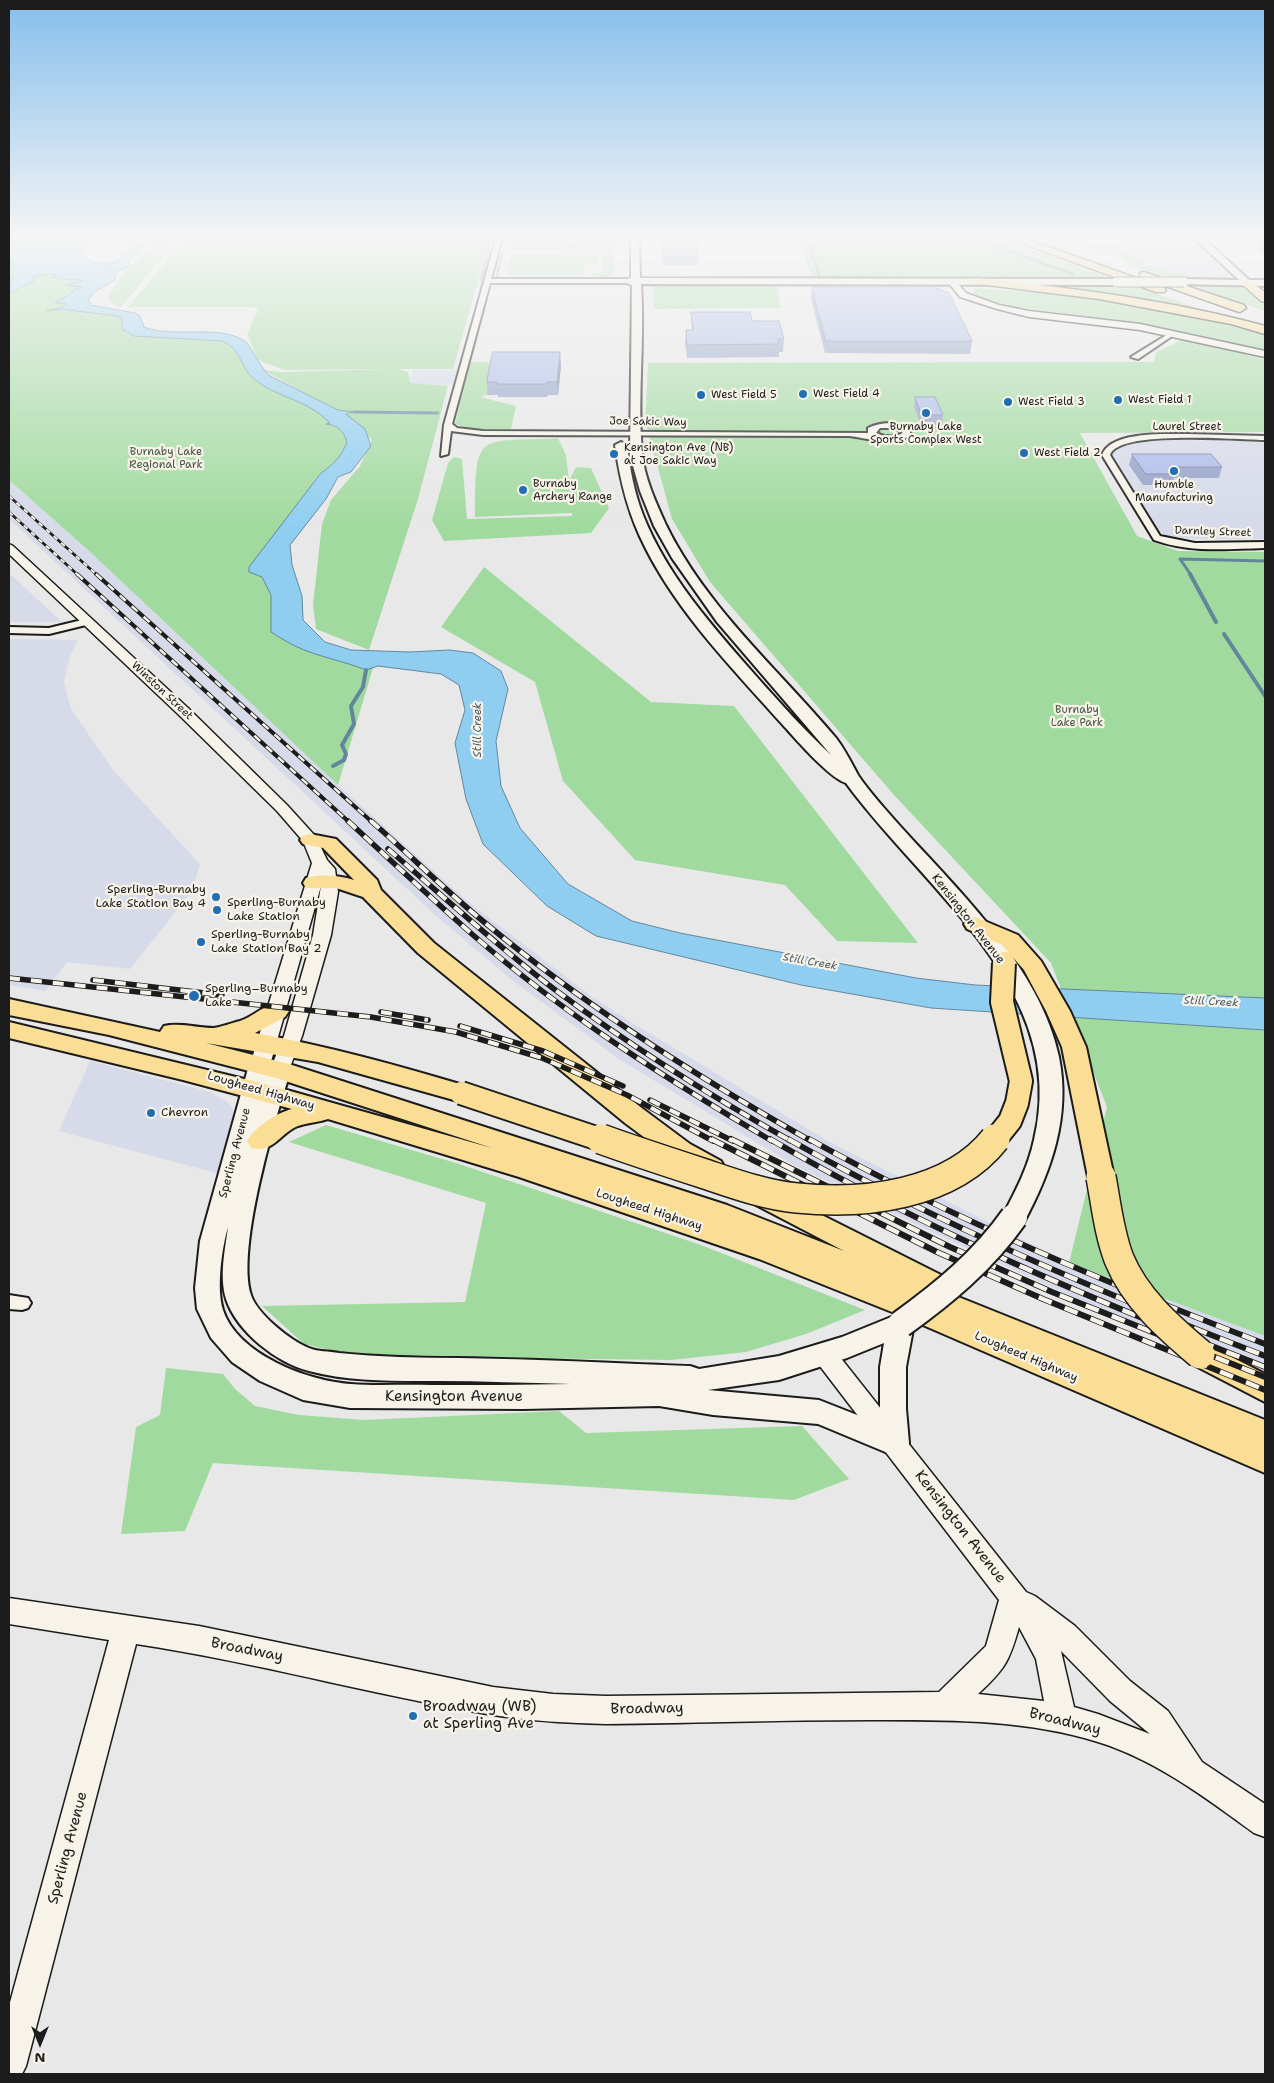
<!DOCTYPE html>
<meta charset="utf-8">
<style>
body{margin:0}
#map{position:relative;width:1274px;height:2083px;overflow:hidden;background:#e8e8e8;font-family:"Shantell Sans",sans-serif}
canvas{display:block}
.frame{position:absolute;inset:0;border:10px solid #1c1c1c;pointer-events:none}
.north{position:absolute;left:15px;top:2018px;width:50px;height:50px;-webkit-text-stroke:4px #f7f3e8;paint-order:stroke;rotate:180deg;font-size:14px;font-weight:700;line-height:20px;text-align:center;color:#1c1c1c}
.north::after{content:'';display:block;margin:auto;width:18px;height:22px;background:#1c1c1c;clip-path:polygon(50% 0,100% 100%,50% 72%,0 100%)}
</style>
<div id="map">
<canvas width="1274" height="2083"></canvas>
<div class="frame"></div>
<div class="north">N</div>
</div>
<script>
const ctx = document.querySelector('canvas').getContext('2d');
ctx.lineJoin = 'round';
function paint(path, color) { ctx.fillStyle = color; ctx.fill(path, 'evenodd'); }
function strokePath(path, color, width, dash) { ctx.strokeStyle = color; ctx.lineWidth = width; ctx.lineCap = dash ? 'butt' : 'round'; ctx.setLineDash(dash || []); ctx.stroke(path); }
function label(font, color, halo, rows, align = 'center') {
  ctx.font = font + ' "Shantell Sans",sans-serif'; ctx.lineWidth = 4.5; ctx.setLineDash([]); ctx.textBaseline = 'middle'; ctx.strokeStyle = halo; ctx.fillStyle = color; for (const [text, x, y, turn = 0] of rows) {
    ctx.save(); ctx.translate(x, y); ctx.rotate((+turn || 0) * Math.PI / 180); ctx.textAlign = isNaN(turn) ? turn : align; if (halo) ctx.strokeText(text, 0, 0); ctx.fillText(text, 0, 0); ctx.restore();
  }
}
paint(new Path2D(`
 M1080,245H1199L1232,277L1226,279H1187Z
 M413,370H458L454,385H408Z
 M1149,440L1265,441V539H1194L1167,536L1154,529L1110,456L1123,444Z
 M9,480L88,550L338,785L467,901L591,996L626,1019L826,1140L1069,1263L1265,1336V1372L1095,1307L927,1230L792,1164L619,1059L512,980L433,913L9,519Z
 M9,573L62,622H9Z
 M9,639L78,640L70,655L64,682L71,709L113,770L200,864L192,891L130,969L67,962L45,991L9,985Z
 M90,1061L210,1092L226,1101L232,1108L235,1119L220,1174L59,1131Z`), '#d6dae9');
paint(new Path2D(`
 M9,235C33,235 71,228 90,246L81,253V257L100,266L67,307L118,315L131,331L227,341L241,353L257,378L307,403L352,434L345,458L261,561L287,637L373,668L338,785L88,550L9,480Z
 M134,235H182L120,308L108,299C122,270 128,266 155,248Z
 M188,235H491L453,369H397L408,372L410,383L448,386L418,499L369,650L316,629L313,605L322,524L331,500L360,466L372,440L348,417L263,370L280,372L392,369L285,370L258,360L247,334L258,309L254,307H128Z
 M518,235H615L614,273C604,279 599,280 589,274L603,272V258L601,251H510L512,241H574L518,239Z
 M798,235H989L1111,278H812Z
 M1111,245L1123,253L1136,256L1145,266L1191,277H1169L1129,265L1123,258L1084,246Z
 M512,254L600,255L598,265H584L582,275H507Z
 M653,285H777L780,308L654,309Z
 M1190,285H1238L1265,302V311Z
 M1037,286H1134L1221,316Z
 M974,288L1081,295L1180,313L1265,335V350L1126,322L1003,305L974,294Z
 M1182,340L1224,348L1265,360V432L1080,433L1137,536L1178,551L1265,552V1336L1069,1263L1107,1107L1051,963L894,795L710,582L672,519L647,428L645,425L648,363L1154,362L1156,352Z
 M470,362H485L494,365L487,395L480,397L516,406L511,429L473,430L455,424Z
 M558,438L566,455L570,490V479L576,467L591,468L609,508L591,533L444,541L432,520L448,463L454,457L462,459L467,519L572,516V513L475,517C475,428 478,443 558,438Z
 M484,567L651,702L734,706L918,943L837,941L785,885L635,860L563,781L535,682L441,627Z
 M326,1125L456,1163L701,1245L865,1310L806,1334L746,1352L671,1360L354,1356L304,1344L262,1306L465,1302L486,1203L289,1142Z
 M166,1368L223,1374L235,1389L255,1406L299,1415L364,1420L559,1411L586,1433L802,1426L849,1479L794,1500L213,1463L185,1531L121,1534L136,1427L160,1415Z`), '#a1da9f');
const water = new Path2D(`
 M9,235L83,237L89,239L83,241L88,246L83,255C98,269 116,266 129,251V242L117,235H132L137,239L135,241L148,247L134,249L139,252L128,260L129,266L115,274V280L96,291L88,300L91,305L135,313L140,316L144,327C174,339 220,323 246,342C251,346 259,366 270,376L338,410L354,412L346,414L365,429L371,446L351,472L338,477L326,499L290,545L292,565L302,596L303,620L325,642L351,650L410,652L449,650L473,653L501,671L508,689L496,741L501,786L520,828L568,884L632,921L680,933L916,978L975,985L1265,998V1030L931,1008L801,985L596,936L547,906L483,844L466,799L455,743L465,710L459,685L441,674L378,666L366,670C344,661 318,657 295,646C287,642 279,637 271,632V595L262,577L249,572V567L321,473C334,464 341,457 347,442C343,430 337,425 326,424L330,423C306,398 275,398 253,378C240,367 241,349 222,341L134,336L122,329V319L117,316L61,309L47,311L64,306L65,303H55L73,293L71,291L82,287L65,285L83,281C73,278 62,281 53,277L57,275L52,274L33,277L34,281L10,294L9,285L14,276H9V268L15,266L13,263H9Z`);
paint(water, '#90cef1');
strokePath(water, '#62879c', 1);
strokePath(new Path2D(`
 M806,235L819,275
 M963,235L1073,274
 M507,239L508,235
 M500,262L502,254
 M497,276L499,266
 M481,280L492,235`), '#62879c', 2.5);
strokePath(new Path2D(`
 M354,412L438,413
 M1191,575L1180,559L1265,561`), '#62879c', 3);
strokePath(new Path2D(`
 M1190,574L1216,622
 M1224,634L1265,696
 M333,766L344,760L346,754L342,745L354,724L351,706L363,687L366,670`), '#62879c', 4);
const minor = new Path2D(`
 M497,235H503L491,279H625L628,281L625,283H490L452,424L457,428L483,431L868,433V428C881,422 903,419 911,434C896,448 867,438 849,436L483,435L451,431L448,454L441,456L444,425ZM880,428H895L903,433C894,438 885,437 876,433Z
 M1170,333L1175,334L1138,359L1131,357Z
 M1187,434L1265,436V440C1240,440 1118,429 1110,455L1160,536L1195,543L1265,542V548C1228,549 1189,553 1154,540L1102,455C1110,431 1166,434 1187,434Z
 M86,619L90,620V624L49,634L9,633V627L49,628Z
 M9,1295L28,1298L31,1303L28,1308L22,1310L9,1309Z`);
const tertiary = new Path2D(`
 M948,279H954L966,293L999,305L1029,311L1140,324L1265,351V357L1140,330L1029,317L997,309L960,297L947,281Z
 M9,544L13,546L188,708L287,805L316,837L327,860L335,869L338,892L331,935L302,1036L287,1075L280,1077L273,1075L270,1070L284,1036L313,935L321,886L270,1065L267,1070L260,1072L253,1070L250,1065L312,863L303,841L277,811L178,714L9,554Z
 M824,1344L832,1347L1026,1592L1035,1596L1075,1626L1130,1681L1168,1711L1202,1762L1265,1804V1837L1254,1833C1206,1798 1156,1760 1098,1742C1025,1719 946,1720 870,1720C782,1720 694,1723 606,1724C568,1723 530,1721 493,1715C373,1695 256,1662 136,1644L26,2066L22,2074H9V2006L109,1640L9,1624V1598L199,1626L493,1687L553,1694L606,1696L939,1692L986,1646L999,1600L816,1361L812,1354L816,1347ZM1019,1627L1036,1659L1044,1701L978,1694C1005,1669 1009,1662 1019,1627ZM1061,1651L1110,1701L1150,1734L1098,1714L1074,1707Z`);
const secondary = new Path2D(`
 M631,235H639L640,278L1116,279L1120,282L1116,285L641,284C645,340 637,397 642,453C644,477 656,503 666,525C706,607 778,669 836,738C845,750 851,762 858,775C870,793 886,810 900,826C958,890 1041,969 1059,1057C1071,1117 1051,1172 1023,1224L1014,1226L1005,1224L1002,1217C1015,1192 1028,1168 1034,1140C1071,991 923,889 846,783C829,778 795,738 782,724C733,669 678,613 645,547C628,514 620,481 615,445L621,442L627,445C630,469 634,492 643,515C667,576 713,627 756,676C780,703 805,731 831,755L717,622L672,558L654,526L640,491L630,455L632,285L621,281L631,278Z
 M1191,235H1200L1249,280H1265V286L1181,284V280L1184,279L1239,280Z
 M260,1057L268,1060L271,1065L270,1069L272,1065L280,1062L288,1065L291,1070C275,1118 236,1249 251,1295C257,1314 291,1341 309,1348C318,1352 329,1351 339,1353C379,1357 419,1358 459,1358C536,1359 613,1363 690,1366L699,1369L779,1356L842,1337L901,1313L910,1316L914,1324L906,1367V1409L909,1443L905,1452L895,1456L818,1424L713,1415L659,1406L523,1409L350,1408L303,1400L260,1381L232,1362L211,1338L197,1309L195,1288L200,1241L249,1065L252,1060ZM228,1227C225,1250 219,1276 226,1299C237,1332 277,1363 309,1371C349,1382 397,1381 438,1381C482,1381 527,1383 571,1384C524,1385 477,1385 431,1385C404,1384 377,1386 351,1384C308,1381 238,1355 223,1310C216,1288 222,1248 228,1227ZM884,1343L880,1367V1424L819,1400L708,1390L779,1380L847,1358Z`);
const primary = new Path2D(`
 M310,834L336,839L377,880L381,890L434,943L643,1109L690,1144L721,1161L725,1168L721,1175L712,1178L703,1175L672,1158L625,1123L418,953L363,897L336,888H306L303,883L306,878C322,874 338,875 354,880L323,848L303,844L300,840L303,836Z
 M975,917L1018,935L1041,961L1070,1011L1086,1047L1114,1177L1110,1184L1101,1187L1092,1184L1088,1177L1062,1047L1046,1011L1024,970L1002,945L967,929L964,924L967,919Z
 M9,999L160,1032L164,1026C180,1022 197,1028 214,1028C221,1027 232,1023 240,1021C256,1016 267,1000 285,1005L289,1011L285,1017L255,1033C328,1046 399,1066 470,1087L473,1093L470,1099L461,1102L318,1062L206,1043L289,1064L727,1205L844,1251L756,1205L752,1198L756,1191L765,1188L774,1191L941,1275L945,1283L941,1290L1265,1420V1473L902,1316L759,1259L519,1177L328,1119C319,1122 307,1123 298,1126C280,1133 273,1154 251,1148L247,1141C255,1127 276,1113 292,1109L183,1080L9,1038V1022L269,1085L492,1148L276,1078L109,1035L9,1015Z
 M1200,1341L1265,1374V1402L1190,1363L1185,1354L1190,1345Z`);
const motorway = new Path2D(`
 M999,235H1015L1164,288L1166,290L1164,292H1156Z
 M1144,272L1244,305L1246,308L1240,312L1236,311L1140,277V273Z
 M975,278C1073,288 1170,300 1265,326V334L1231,324L1099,299L971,283L969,281Z
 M1246,279L1265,292V302L1261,301L1242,284L1240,282Z`);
strokePath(minor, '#1c1c1c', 4);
strokePath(tertiary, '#1c1c1c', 3);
strokePath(secondary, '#1c1c1c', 4);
strokePath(primary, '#1c1c1c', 4);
strokePath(motorway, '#1c1c1c', 3);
paint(minor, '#f7f3e8');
paint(tertiary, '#f7f3e8');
paint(secondary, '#f7f3e8');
paint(primary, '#fbde96');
paint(motorway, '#fbde96');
const railFar3 = new Path2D(`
 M9,496L97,575
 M9,512L78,575`);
const railFar2 = new Path2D(`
 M77,574L349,822
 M96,574L372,822`);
const railFar1 = new Path2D(`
 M348,821C389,859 431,898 473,935C565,1015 668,1080 772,1141
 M371,821C409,854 445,890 484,922C585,1006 697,1077 811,1141
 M388,849C443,896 496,945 554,989C629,1045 709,1095 791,1141
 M9,978L371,1017L456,1032L542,1058L627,1095L713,1141
 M93,980L222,995
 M381,1012L428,1020
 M460,1026L543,1051L623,1086
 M650,1100L733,1141`);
const rail = new Path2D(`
 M711,1139L937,1252L1043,1299L1265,1390
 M731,1139L950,1247L1052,1292L1265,1377
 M770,1139C927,1231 1096,1301 1265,1367
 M788,1139C941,1225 1102,1293 1265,1356
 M809,1139C955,1220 1109,1284 1265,1344`);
strokePath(railFar3, '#1c1c1c', 2.5);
strokePath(railFar2, '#1c1c1c', 4);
strokePath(railFar1, '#1c1c1c', 5.5);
strokePath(rail, '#1c1c1c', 6);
strokePath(railFar3, '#f7f3e8', 2, [5]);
strokePath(railFar2, '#f7f3e8', 2.5, [8]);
strokePath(railFar1, '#f7f3e8', 4, [11]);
strokePath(rail, '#f7f3e8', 4.5, [14]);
const secondaryBridgeFar1 = new Path2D(`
 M1116,282H1184`);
const secondaryBridge = new Path2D(`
 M901,1324C944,1293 983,1261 1014,1217`);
const primaryBridgeFar1 = new Path2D(`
 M461,1093L605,1141
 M994,1141L1010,1121L1017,1103L1021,1081L1002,1002L1004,963`);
const primaryBridge = new Path2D(`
 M601,1139C634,1151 668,1162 702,1173C732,1183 764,1195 797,1198C864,1205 951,1195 995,1139
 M1101,1177C1106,1204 1109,1233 1119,1259C1135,1298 1168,1327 1200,1354`);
strokePath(secondaryBridgeFar1, '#1c1c1c', 11, []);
strokePath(secondaryBridge, '#1c1c1c', 30, []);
strokePath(primaryBridgeFar1, '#1c1c1c', 26, []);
strokePath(primaryBridge, '#1c1c1c', 32, []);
strokePath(secondaryBridgeFar1, '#f7f3e8', 9);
strokePath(secondaryBridge, '#f7f3e8', 26);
strokePath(primaryBridgeFar1, '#fbde96', 22);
strokePath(primaryBridge, '#fbde96', 29);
paint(new Path2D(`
 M663,235L698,257V265H663Z
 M1260,238L1265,239V256L1257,249Z
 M812,287L972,341L970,354L825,353L811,299Z
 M691,312L752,321L784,339L783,352H779V357L687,358L685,343L686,330H692Z
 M561,365L558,395H548L547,397H498V395H487V382Z
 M915,397L943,415L942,425H921L914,407Z
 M1132,454L1222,467L1219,478H1174L1172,485H1143L1129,465Z`), '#94a1c9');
paint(new Path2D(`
 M560,352L561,365L558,395L557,382Z`), '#7883a4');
const building = new Path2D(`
 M663,235H697L698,257H663Z
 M1260,238L1265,239V242Z
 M812,287H934L949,293L972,341H826Z
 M691,312H750L752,321H779L784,339H778L779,344L687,345L686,330H693Z
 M493,352H560L557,382H547V384H497V382H487Z
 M915,397H935L943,415H922Z
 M1132,454H1211L1222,467H1170L1175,474H1146Z`);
paint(building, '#acbbea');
strokePath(building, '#7883a4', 1);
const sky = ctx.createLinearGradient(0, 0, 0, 527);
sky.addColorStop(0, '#85beec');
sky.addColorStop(0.45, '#f5f5f5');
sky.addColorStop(1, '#f5f5f500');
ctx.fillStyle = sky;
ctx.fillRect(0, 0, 1274, 527);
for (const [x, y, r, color] of [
 [803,394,5,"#1f6fb2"],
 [701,395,5,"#1f6fb2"],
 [1118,400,5,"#1f6fb2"],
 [1008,402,5,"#1f6fb2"],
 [926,413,5,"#1f6fb2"],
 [1024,453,5,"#1f6fb2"],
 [614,454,5,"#1f6fb2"],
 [1174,471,5,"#1f6fb2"],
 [523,490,5,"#1f6fb2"],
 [216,897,5,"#1f6fb2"],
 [217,910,5,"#1f6fb2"],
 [201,942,5,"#1f6fb2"],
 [194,996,6,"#1f6fb2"],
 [151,1113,5,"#1f6fb2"],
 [413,1716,5,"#1f6fb2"]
]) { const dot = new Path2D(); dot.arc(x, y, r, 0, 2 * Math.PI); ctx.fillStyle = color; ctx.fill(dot); strokePath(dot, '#f7f3e8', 2); }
label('11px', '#1c1c1c', '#f7f3e8', [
 ["West Field 4",813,394],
 ["West Field 5",711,395],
 ["West Field 1",1128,400],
 ["West Field 3",1018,402],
 ["Burnaby Lake",926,427,"center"],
 ["Sports Complex West",926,440,"center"],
 ["Kensington Ave (NB)",624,448],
 ["at Joe Sakic Way",624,461],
 ["West Field 2",1034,453],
 ["Burnaby",533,484],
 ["Archery Range",533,497],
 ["Humble",1174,485,"center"],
 ["Manufacturing",1174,498,"center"]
], 'left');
label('11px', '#1c1c1c', '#f7f3e8', [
 ["Joe Sakic Way",648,422,1],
 ["Laurel Street",1187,427],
 ["Darnley Street",1213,532,2],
 ["Winston Street",162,691,43]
]);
label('11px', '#445543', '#f7f3e8', [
 ["Burnaby Lake",166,452],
 ["Regional Park",166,465],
 ["Burnaby",1077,710],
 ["Lake Park",1077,723]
]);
label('italic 11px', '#455a67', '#f7f3e8', [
 ["Still Creek",478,730,-90],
 ["Still Creek",810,962,10],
 ["Still Creek",1211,1002,3]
]);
label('12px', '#1c1c1c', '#f7f3e8', [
 ["Sperling-Burnaby",206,890,"right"],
 ["Lake Station Bay 4",206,904,"right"],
 ["Sperling-Burnaby",227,903],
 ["Lake Station",227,917],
 ["Sperling-Burnaby",211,935],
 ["Lake Station Bay 2",211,949],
 ["Sperling–Burnaby",205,989],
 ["Lake",205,1003],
 ["Chevron",161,1113]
], 'left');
label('12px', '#1c1c1c', '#f7f3e8', [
 ["Kensington Avenue",968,919,52],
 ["Lougheed Highway",261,1091,16],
 ["Sperling Avenue",235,1153,-75],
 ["Lougheed Highway",649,1210,18],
 ["Lougheed Highway",1026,1357,23]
]);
label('15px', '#1c1c1c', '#f7f3e8', [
 ["Kensington Avenue",454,1397],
 ["Kensington Avenue",960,1527,52],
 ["Broadway",247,1650,11],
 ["Broadway",647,1709,-1],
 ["Broadway",1065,1722,14],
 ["Sperling Avenue",68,1848,-75]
]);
label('15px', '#1c1c1c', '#f7f3e8', [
 ["Broadway (WB)",423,1707],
 ["at Sperling Ave",423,1724]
], 'left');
</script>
